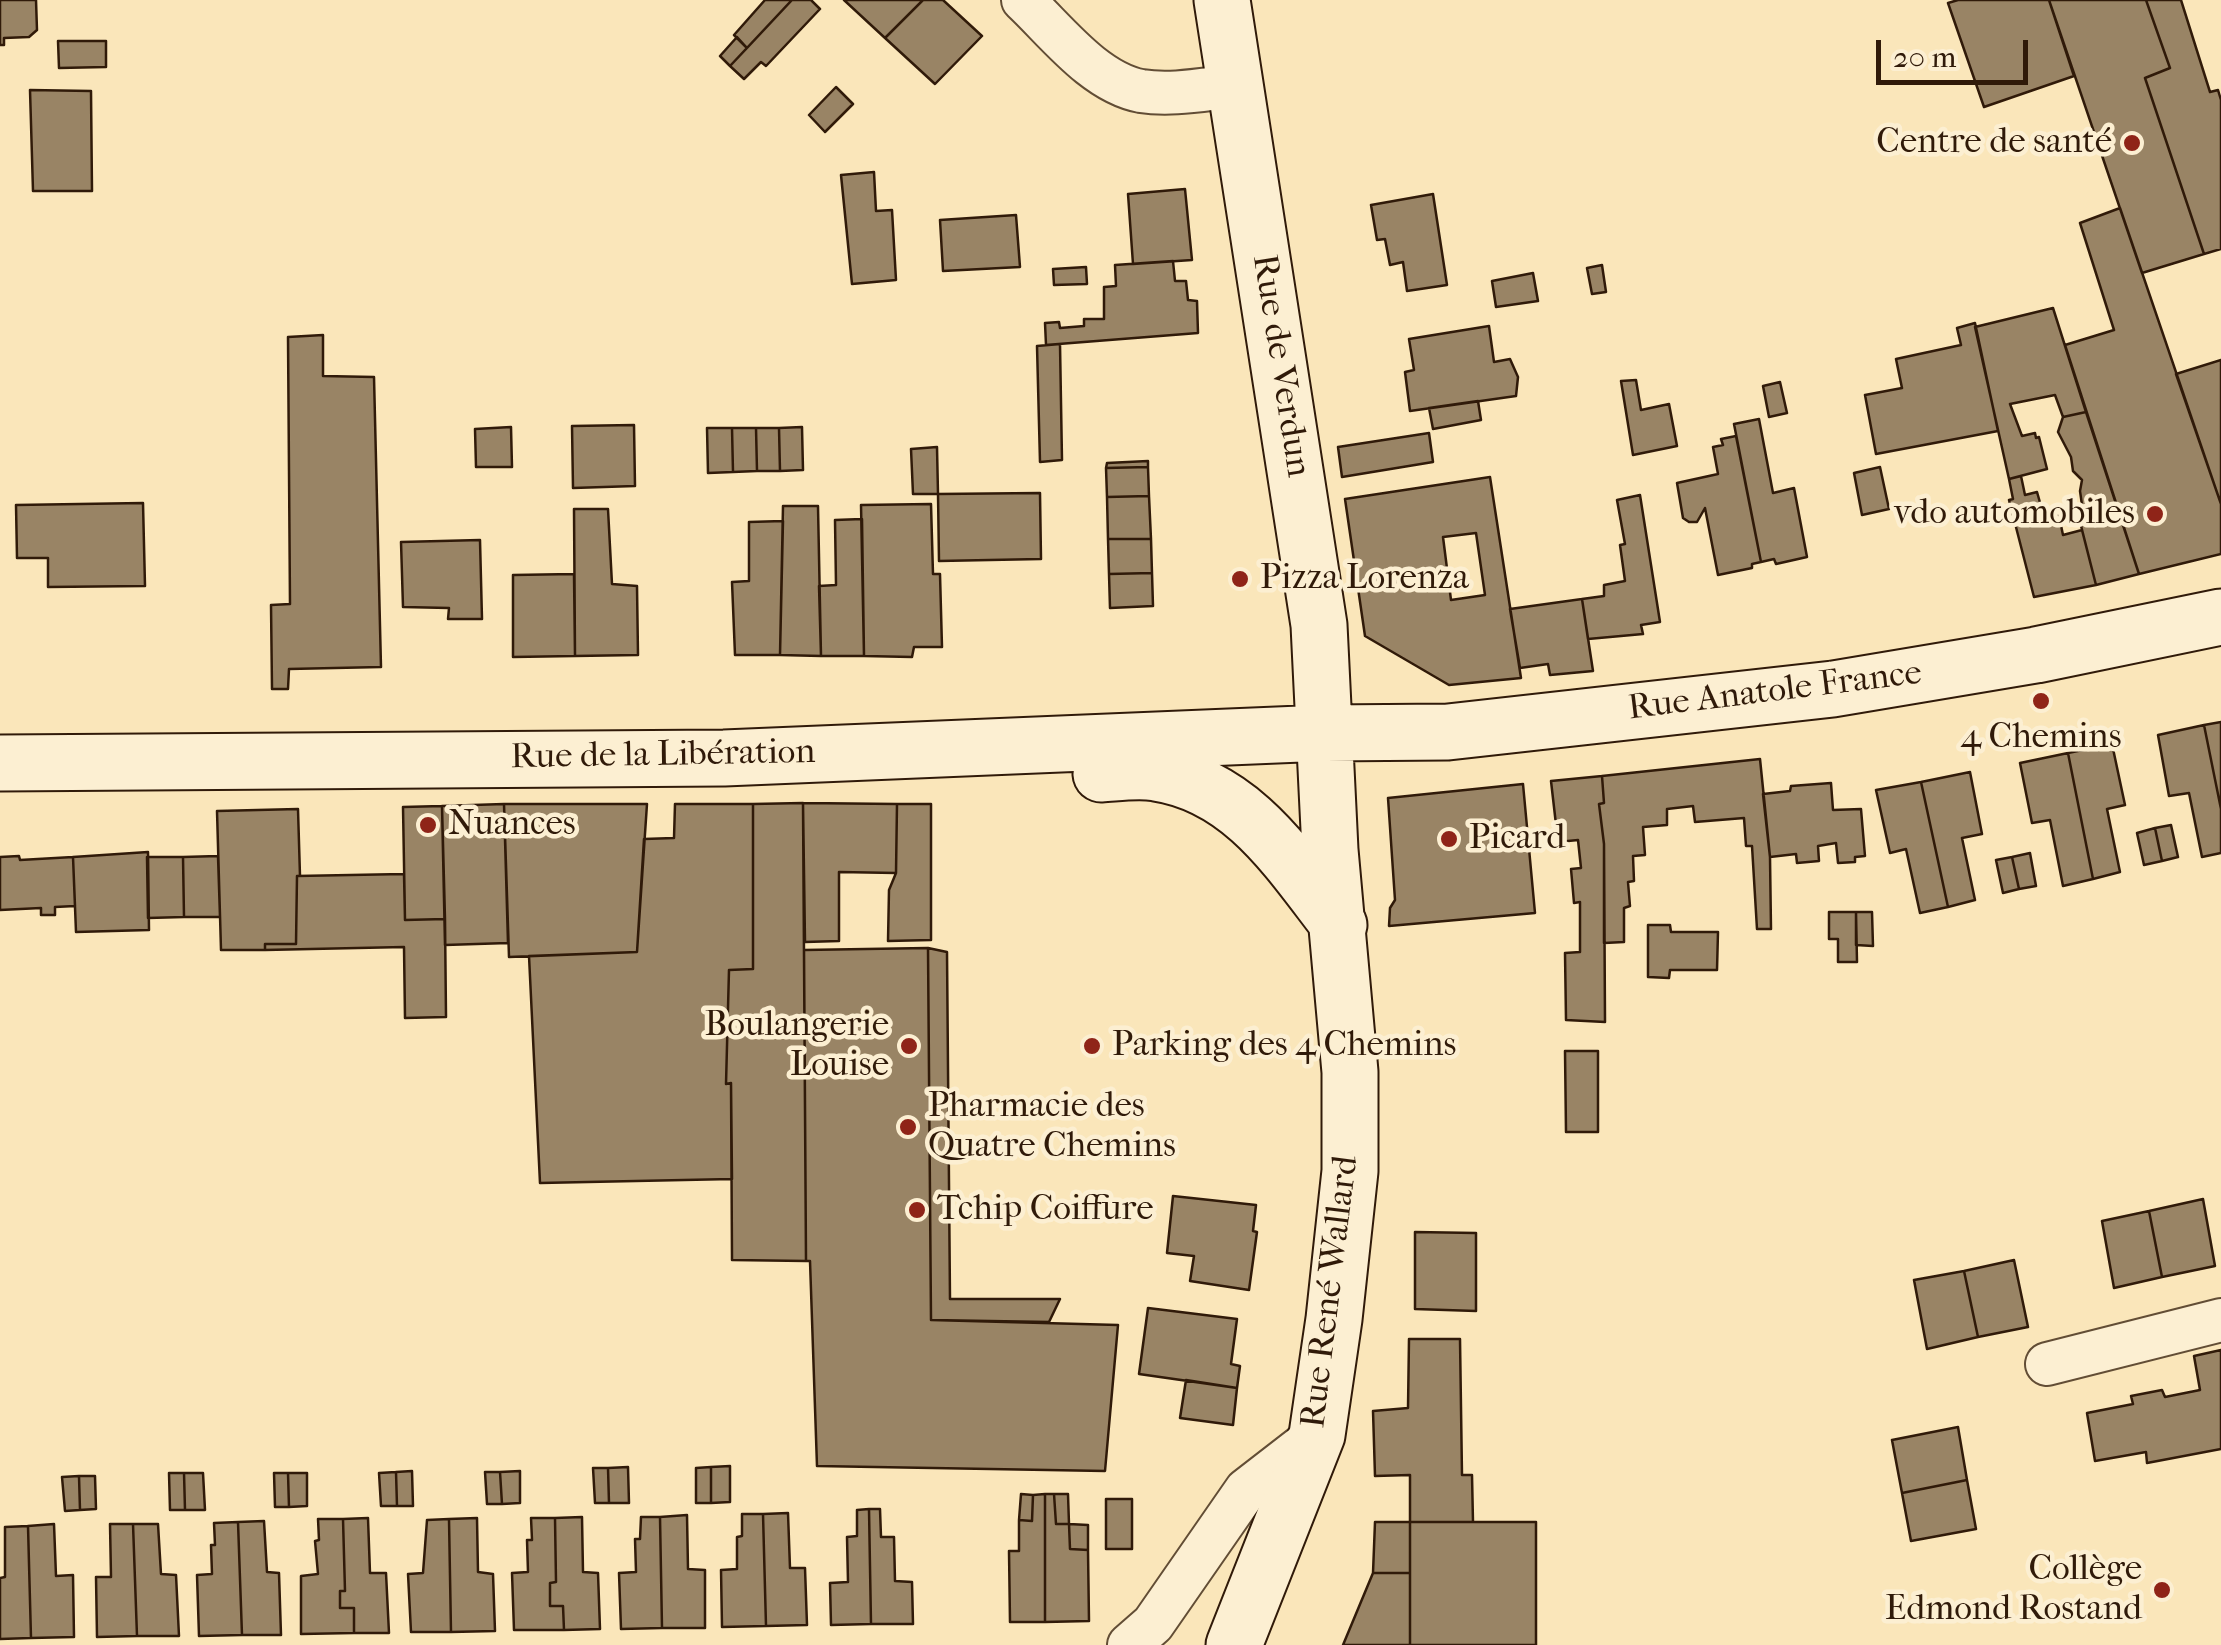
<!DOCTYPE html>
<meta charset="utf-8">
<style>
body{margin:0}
#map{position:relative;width:2221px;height:1645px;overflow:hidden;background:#fae6ba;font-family:"IM FELL French Canon",serif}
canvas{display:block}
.scale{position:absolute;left:1876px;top:40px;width:152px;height:45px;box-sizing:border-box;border:5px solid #301a09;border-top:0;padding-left:12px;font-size:30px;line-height:35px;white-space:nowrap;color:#301a09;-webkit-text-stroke:8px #fcefd2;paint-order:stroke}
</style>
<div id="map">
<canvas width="2221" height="1645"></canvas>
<div class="scale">20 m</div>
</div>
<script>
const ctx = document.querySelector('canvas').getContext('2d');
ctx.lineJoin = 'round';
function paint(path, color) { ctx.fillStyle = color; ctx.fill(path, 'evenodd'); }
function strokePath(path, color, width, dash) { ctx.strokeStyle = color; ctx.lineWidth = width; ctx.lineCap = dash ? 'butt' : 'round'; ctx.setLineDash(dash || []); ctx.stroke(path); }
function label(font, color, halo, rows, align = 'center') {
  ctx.font = font + ' "IM FELL French Canon",serif'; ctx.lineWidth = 9; ctx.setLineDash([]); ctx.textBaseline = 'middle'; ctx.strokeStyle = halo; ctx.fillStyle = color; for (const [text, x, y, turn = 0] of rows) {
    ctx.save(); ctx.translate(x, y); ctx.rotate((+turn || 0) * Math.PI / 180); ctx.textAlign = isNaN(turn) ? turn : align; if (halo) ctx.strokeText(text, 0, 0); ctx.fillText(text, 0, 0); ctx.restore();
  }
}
const building = new Path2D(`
 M0,0H36L37,30L29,37L4,38V45H0Z
 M765,0H792L747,48L734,35Z
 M792,0H811L820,9L766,66L761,62L744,79L730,66Z
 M844,0H923L885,38Z
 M923,0H943L982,36L935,84L885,38Z
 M1958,0H2049L2074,76L1984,107L1948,3Z
 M2049,0H2146L2170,68L2145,78L2204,254L2142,273Z
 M2146,0H2181L2210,92L2218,90L2221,100V249L2204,254L2145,78L2170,68Z
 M737,37L747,48L730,66L720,56Z
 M58,41H106V67L59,68Z
 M836,87L853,104L825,132L809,115Z
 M30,90L91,91L92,191H33Z
 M874,172L876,211L892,210L896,280L852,284L841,175Z
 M1185,189L1192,260L1133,264L1128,194Z
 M1433,194L1447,285L1407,291L1403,262L1390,265L1385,239L1377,240L1371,205Z
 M2120,208L2221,504V554L2139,574L2065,345L2114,330L2080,223Z
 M1016,215L1020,267L943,271L940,220Z
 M1173,261L1175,281H1186L1188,300L1197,301L1198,333L1046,345L1045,323L1059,322L1060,328L1084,326V319H1104V287L1116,286L1115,265Z
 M1602,265L1606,292L1592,294L1587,268Z
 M1086,267L1087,284L1054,285L1053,269Z
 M1533,273L1538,301L1496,307L1492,281Z
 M2053,308L2086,412L2063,417L2055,395L2010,404L2022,436L2035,433L2036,438L2039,437L2047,469L2009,479L1975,327Z
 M1975,323L1998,431L1876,454L1865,395L1902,388L1896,359L1961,345L1957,328Z
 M1489,326L1494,362L1510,359L1518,377L1516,396L1410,411L1405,372L1414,370L1409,339Z
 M323,335V376L374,377L381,667L289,669L288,689H272L271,605L290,604L288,337Z
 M1060,344L1062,460L1040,462L1037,346Z
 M2221,360V504L2176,374Z
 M1636,380L1641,410L1669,404L1677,446L1633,455L1621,381Z
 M1780,382L1787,413L1769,417L1763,386Z
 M1478,401L1481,420L1433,429L1429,408Z
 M2086,412L2139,574L2096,585L2076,506L2082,505L2080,491L2082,480L2073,471L2071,457L2058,432L2063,417Z
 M1759,419L1773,493L1794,488L1807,557L1776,564L1774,559L1761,562L1734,424Z
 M634,425L635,486L573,488L572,426Z
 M511,427L512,467H476L475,429Z
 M802,427L803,470L780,471L779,428Z
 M707,428H732L733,472L708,473Z
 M732,428H756L757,471L733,472Z
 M756,428H779L780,471H757Z
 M1429,433L1433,462L1342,477L1338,447Z
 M1736,436L1761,562L1752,564V568L1718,575L1705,508L1697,522H1689L1683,518L1677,483L1718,474L1713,447L1723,445L1721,439Z
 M937,447L938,494H913L911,449Z
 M1148,461V467L1106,468L1107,463Z
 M1148,467L1149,496L1107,497L1106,468Z
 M1880,467L1889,509L1862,515L1854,473Z
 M2021,476L2025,495L2037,492L2043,513L2059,516L2063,535L2082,530L2096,585L2034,597L2009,500L2013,499L2009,479Z
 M1490,477L1521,678L1449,685L1365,636L1345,499ZM1476,533L1485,595L1451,600L1443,537Z
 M1040,493L1041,559L939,561L938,494Z
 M1640,495L1660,622L1641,625L1643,634L1588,639L1582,599L1604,596V585L1625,581L1620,545L1625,544L1617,500Z
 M1149,496L1151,539H1108L1107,497Z
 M143,503L145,586L48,587V558H17L16,505Z
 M931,504L933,574H940L942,647H914L912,657L864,656L861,505Z
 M783,506H818L821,656L780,655Z
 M574,509H608L612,584L637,586L638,655L575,656Z
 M862,519L864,656H821L819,586L836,585L835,520Z
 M783,521L780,655H735L732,582L749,581V522Z
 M1108,539H1151L1152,573L1109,574Z
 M480,540L482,619H448L449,608L403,607L401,542Z
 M1152,573L1153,606L1110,608L1109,574Z
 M574,574L575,656L513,657V575Z
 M1582,599L1593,671L1550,675L1548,664L1520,668L1510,609Z
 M2221,722V809L2204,725Z
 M2204,725L2221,809V853L2202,857L2189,793L2169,796L2158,735Z
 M2112,744L2125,805L2107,809L2120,872L2093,879L2068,753Z
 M2068,753L2093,879L2063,886L2050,820L2032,823L2020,763Z
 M1760,759L1770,857L1771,929H1757L1752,846H1746L1744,818L1695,822L1693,806L1667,809V825L1643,827L1645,855L1633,856L1634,881L1628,882L1630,906L1624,908V942L1604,943V844L1599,804L1604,803L1602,776Z
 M1970,772L1982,834L1962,838L1975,900L1948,907L1921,782Z
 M1602,776L1604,803L1599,804L1604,844L1605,1022L1566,1020L1565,953L1580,952V902L1574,903L1571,869L1581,868L1578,840L1558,842L1551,781Z
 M1921,782L1948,907L1920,913L1906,849L1890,853L1876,790Z
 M1831,783L1833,810L1861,809L1865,856L1855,857V862L1838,863L1836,843L1818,846L1819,861L1797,863L1796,854L1770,857L1763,794L1790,791L1791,786Z
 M1523,784L1535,913L1389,926L1390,908L1395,900L1388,798Z
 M803,803L897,804L896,873L839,872V941L805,942Z
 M803,803L806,1261L732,1260L731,1083L726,1084L729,970L753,969V804Z
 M504,804H647L637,952L509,957Z
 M504,804L508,943L445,945L442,806Z
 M675,804H753V969L729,970L726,1084L731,1083L732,1179L540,1183L529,956L637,952L644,839L674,838Z
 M897,804H931V940L888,941L889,890L896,873Z
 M442,806L445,919L405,920L403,807Z
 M298,809L300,876H297L296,944H265V950H221L217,811Z
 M2171,825L2178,857L2162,861L2155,828Z
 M2155,828L2162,861L2144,865L2137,833Z
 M148,852L149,930L76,932L73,857Z
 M2030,853L2036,886L2019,889L2012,857Z
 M19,856L20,860L73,857L75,906L55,907V915H41V908L0,910V857Z
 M218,856L220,917H184L183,857Z
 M147,857H183L184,917L148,918Z
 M2012,857L2019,889L2003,893L1996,860Z
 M404,874L405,920L445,919L446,1017L405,1018L404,947L265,950V944H296L297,876Z
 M1829,912H1856L1857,962H1838V939H1829Z
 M1856,912H1872L1873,946L1856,945Z
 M1648,925H1670L1671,932H1718L1717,970H1670L1669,978L1648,977Z
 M928,948L947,952L950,1299H1060L1049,1322L931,1320Z
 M928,948L931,1320L1118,1325L1105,1471L817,1466L810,1261H806L804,950Z
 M1565,1051H1598V1132H1566Z
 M1173,1196L1256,1205L1253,1231L1257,1232L1249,1290L1190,1281L1194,1256L1167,1253Z
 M2203,1199L2215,1266L2162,1277L2149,1211Z
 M2149,1211L2162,1277L2114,1288L2102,1221Z
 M1415,1232L1476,1233V1311L1415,1309Z
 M2014,1260L2028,1327L1978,1337L1964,1271Z
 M1964,1271L1978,1337L1927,1349L1914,1280Z
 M1148,1308L1237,1319L1231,1364L1240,1366L1237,1388L1139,1374Z
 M1409,1339H1460L1462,1475H1472L1473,1522H1410V1475L1375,1476L1373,1411L1408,1408Z
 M2221,1350V1449L2147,1463L2146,1452L2095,1461L2087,1413L2133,1404L2131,1396L2162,1390L2165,1397L2200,1390L2194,1356Z
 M1186,1380L1237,1388L1233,1425L1180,1418Z
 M1958,1427L1967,1480L1902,1493L1892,1440Z
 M730,1466V1502L711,1503V1467Z
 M628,1467L629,1503H609L608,1468Z
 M711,1467V1503H696V1468Z
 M593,1468H608L609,1503H595Z
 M412,1471L413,1506H397L396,1472Z
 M520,1471V1503L502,1504L500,1472Z
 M396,1472L397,1506H381L379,1473Z
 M485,1472H500L502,1504H487Z
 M169,1473H184L185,1510H170Z
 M184,1473H203L205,1510H185Z
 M274,1473H288L289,1507H275Z
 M288,1473H307V1506L289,1507Z
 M79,1476H95L96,1509L80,1510Z
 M79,1476L80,1510L65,1511L62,1477Z
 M1967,1480L1976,1529L1911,1541L1902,1493Z
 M1021,1494L1033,1495L1032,1521L1019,1520Z
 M1045,1494H1054L1056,1524H1069L1070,1549L1088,1550L1089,1621L1045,1622Z
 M1045,1494V1622H1010L1009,1551H1019V1520L1032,1521L1033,1495Z
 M1054,1494H1068L1069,1524H1056Z
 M1106,1499H1132V1549H1106Z
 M869,1509L871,1624L831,1625L830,1583L848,1582L847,1537L857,1536V1510Z
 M869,1509H880L881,1537H894L895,1581L912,1582L913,1624H871Z
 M788,1513L790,1568H805L807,1625L766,1626L763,1514Z
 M742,1514H763L766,1626L722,1627L721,1570L737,1569V1537L742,1536Z
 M687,1515L688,1569L705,1570V1628H662L660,1517Z
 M582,1517L583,1572L598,1573L600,1629L564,1630L563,1606H550V1583L556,1582L555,1518Z
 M641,1517H660L662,1628L621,1629L619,1573L636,1572L635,1539H640Z
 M368,1518L370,1573H386L389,1633H354V1608H340V1591H345L343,1519Z
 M477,1518L478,1572L493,1574L495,1631L451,1632L449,1519Z
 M531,1518H555L556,1582L550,1583V1606H563L564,1630H514L512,1573L528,1572L527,1540H532Z
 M318,1519H343L345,1591H340V1608H354V1633L301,1634V1576L318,1574L315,1541L319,1540Z
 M449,1519L451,1632H411L408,1574L423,1573L427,1520Z
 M264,1521L267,1572L279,1573L281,1635H242L238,1522Z
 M238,1522L242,1635L199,1636L197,1575L212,1574L211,1545H215L214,1523Z
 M1375,1522H1410V1573H1373Z
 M1410,1522H1536V1645H1410Z
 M54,1524L56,1576L73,1575L74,1637L31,1638L28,1526Z
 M110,1524H133L137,1636L97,1637L96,1577H111Z
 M133,1524H158L161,1574L176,1575L179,1636H137Z
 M1069,1524L1088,1525V1550L1070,1549Z
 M28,1526L31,1638L0,1639V1578L5,1577V1527Z
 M1373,1573H1410V1645H1343Z`);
paint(building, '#998465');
strokePath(building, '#301a09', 2.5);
const minor = new Path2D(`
 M1023,0C1056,31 1094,82 1141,91C1172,96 1205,89 1236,86
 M2047,1364L2221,1320
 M1129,1645L1153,1624L1246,1490L1317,1435`);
const secondary = new Path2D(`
 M1222,0L1319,625L1330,850L1350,1072V1171L1334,1319L1317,1435L1234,1645
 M0,763L724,758L1325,733L1448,732L1833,689L2036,655L2221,617
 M1101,774C1118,773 1139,770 1156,773C1243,786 1289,861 1339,925`);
strokePath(minor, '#624d35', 46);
strokePath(secondary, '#301a09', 59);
strokePath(minor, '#fcefd2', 42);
strokePath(secondary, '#fcefd2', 55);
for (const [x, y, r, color] of [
 [2132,143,10,"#8f2418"],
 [2155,514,10,"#8f2418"],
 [1240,579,10,"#8f2418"],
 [2041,701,10,"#8f2418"],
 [428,825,10,"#8f2418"],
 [1449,839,10,"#8f2418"],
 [909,1046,10,"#8f2418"],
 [1092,1046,10,"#8f2418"],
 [908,1127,10,"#8f2418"],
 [917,1210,10,"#8f2418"],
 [2162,1590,10,"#8f2418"]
]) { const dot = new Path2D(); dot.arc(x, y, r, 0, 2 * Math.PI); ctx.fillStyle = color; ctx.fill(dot); strokePath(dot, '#fcefd2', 4); }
label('35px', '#301a09', '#fcefd2', [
 ["Centre de santé",2112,143,"right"],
 ["vdo automobiles",2135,514,"right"],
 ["Pizza Lorenza",1260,579],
 ["4 Chemins",2041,738,"center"],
 ["Nuances",448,825],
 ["Picard",1469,839],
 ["Boulangerie",889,1026,"right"],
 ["Louise",889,1066,"right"],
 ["Parking des 4 Chemins",1112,1046],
 ["Pharmacie des",928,1107],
 ["Quatre Chemins",928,1147],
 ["Tchip Coiffure",937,1210],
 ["Collège",2142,1570,"right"],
 ["Edmond Rostand",2142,1610,"right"]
], 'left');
label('35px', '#301a09', '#fcefd2', [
 ["Rue de Verdun",1280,366,81],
 ["Rue Anatole France",1775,692,-7],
 ["Rue de la Libération",663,756,-1],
 ["Rue René Wallard",1331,1292,-83]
]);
</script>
